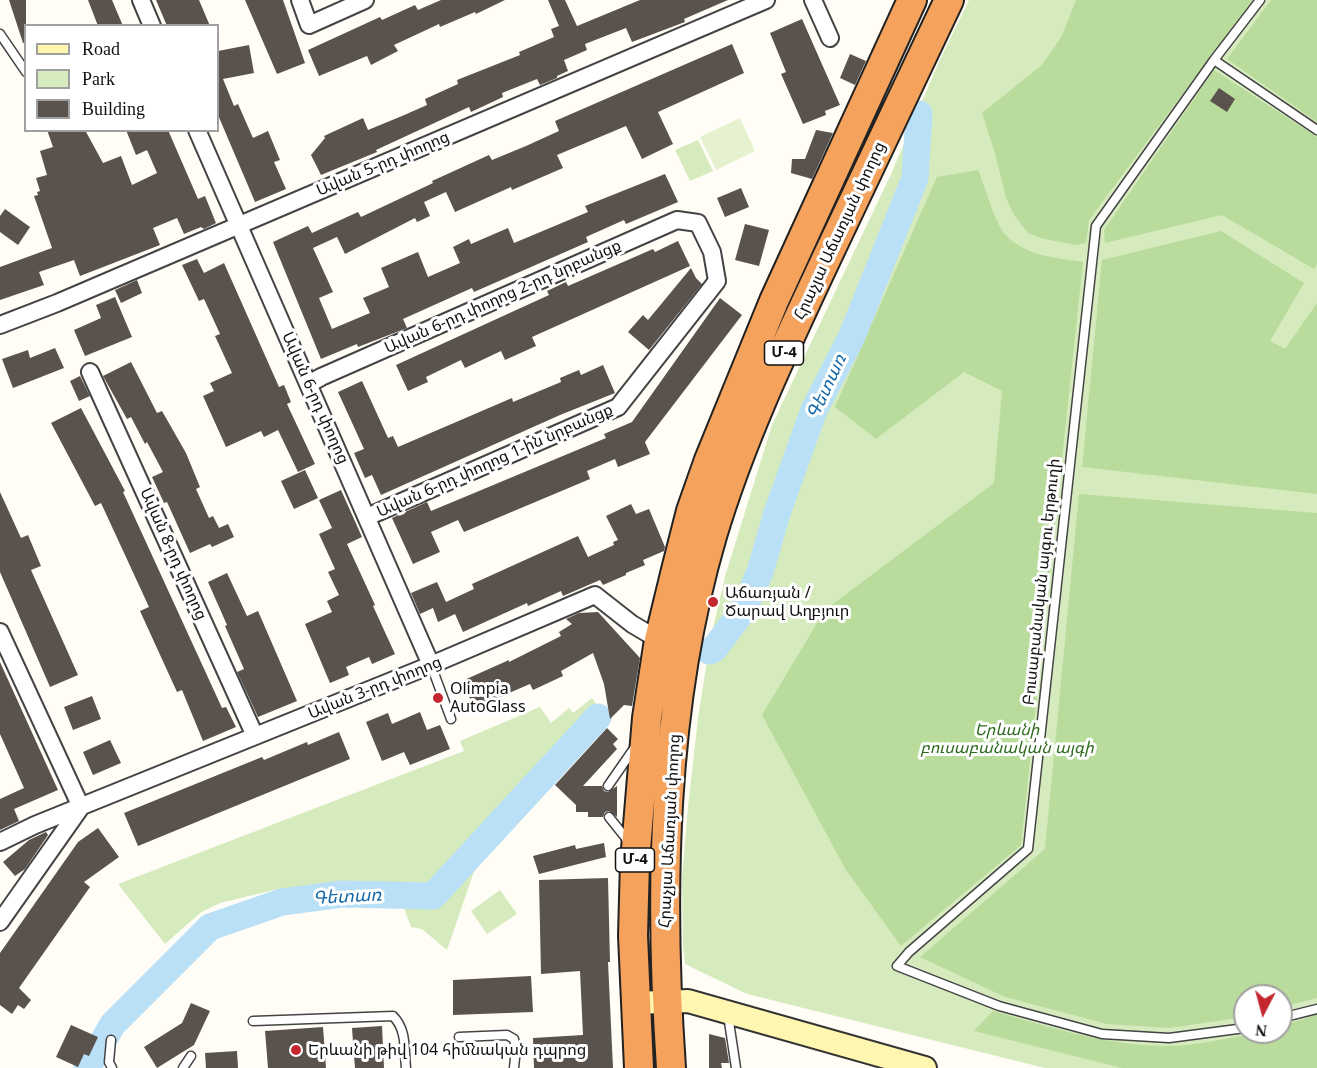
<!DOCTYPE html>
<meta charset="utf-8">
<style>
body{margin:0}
#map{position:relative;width:1317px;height:1068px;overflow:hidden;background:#fffdf5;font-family:Georgia,serif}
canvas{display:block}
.legend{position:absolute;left:24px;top:24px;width:195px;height:108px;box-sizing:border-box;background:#fff;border:2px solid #a0a0a0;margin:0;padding:8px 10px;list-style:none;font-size:18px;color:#111}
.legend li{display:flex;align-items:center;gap:12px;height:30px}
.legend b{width:30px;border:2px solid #a0a0a0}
.north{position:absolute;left:1233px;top:984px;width:60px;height:60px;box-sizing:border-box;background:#fff;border:2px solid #a0a0a0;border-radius:50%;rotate:186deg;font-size:16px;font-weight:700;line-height:24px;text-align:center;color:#111}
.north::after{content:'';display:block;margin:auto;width:21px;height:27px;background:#c4262e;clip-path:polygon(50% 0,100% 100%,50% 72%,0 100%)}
</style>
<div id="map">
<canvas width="1317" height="1068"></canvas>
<ul class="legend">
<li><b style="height:8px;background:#fff6b0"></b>Road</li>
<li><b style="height:16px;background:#d5ebbd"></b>Park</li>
<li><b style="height:16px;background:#5a524d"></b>Building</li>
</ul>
<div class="north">N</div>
</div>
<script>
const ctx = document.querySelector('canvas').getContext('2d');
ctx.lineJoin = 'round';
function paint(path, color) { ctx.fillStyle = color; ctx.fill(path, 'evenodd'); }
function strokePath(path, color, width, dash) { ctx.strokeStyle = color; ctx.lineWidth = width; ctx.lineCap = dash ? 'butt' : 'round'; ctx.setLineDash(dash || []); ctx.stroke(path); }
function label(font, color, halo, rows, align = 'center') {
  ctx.font = font + ' Georgia,"Noto Sans Armenian",serif'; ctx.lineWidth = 6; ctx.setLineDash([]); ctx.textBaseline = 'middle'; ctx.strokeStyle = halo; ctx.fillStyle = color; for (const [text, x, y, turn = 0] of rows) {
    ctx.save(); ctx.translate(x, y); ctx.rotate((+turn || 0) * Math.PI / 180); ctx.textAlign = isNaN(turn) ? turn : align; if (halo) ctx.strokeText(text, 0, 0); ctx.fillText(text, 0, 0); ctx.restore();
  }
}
paint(new Path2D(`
 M969,0H1317V1068H1045L747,994L685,964L683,945L682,878L688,807L698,718L711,636L726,573L772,425L891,174L938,64ZM1245,996H1281V1032H1245Z
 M698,140L713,171L690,181L675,150Z
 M592,698L607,720L479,857L447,950L422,929L411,927L397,889L348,884L274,890L220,903L200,913L165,944L118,884L464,751L460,741L540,707L551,723L569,708L573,713Z
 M500,890L517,914L487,934L471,911Z`), '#d5ebbd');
paint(new Path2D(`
 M1076,0H1252L1089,220L1086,243L1076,245L1044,239L1028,233L1014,215L1006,198L995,153L982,113L1042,65L1062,36Z
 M1271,0H1317V122L1227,59Z
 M1214,70L1317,137V264L1314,269L1222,215L1105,243L1104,230Z
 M978,170C985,187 990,206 998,223C1013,255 1052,257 1083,262L1021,845L901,946L846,870L762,715L825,610L994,483L1002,391L964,372L876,439L835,407L937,177Z
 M1221,231L1304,283L1270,341L1285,349L1317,303V494L1082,467L1102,260Z
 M1079,494L1317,513V998L1281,1007V996H1245V1017L1169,1028L1107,1024L1005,997L920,957L1045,849Z
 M993,1011C1050,1027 1107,1046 1168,1046C1206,1046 1243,1032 1281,1032V1026L1317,1015V1068H1122L974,1031Z`), '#b9dc9c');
paint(new Path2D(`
 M740,118L755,151L716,170L700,137Z`), '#e6f2cf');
strokePath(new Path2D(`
 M709,651L714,649L744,609L760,572L777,513L814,410L852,336L915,178L919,114
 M87,1068L113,1024L210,927L282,902L342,894L433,896L598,717`), '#b9e0f7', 27);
paint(new Path2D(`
 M9,0H26V42L23,43Z
 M88,0H112L123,26H98Z
 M156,0H199L210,26H167Z
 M245,0H283L305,63L277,74Z
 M441,0H505L476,14L475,12L440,27L439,24L394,45L398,51L371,65L367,56L319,76L308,50L380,17L382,20L415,5L418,10Z
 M548,0H565L577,26L640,0H728L684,19L685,22L632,42L626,28L585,44L587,50L564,60L568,71L557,76V78L540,85L537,79L502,93L503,97L471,112L469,107L376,150L377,152L321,175L311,155L325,138L324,136L363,118L368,130L402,116L427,105L425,99L458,84L457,80L520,55L519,52L554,37L551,29L559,26Z
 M802,19L840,105L825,111L826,115L803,124L781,74L786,72L770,33Z
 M732,44L744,73L658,112L673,144L642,159L626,126L557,155L563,168L512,190L511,187L455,212L446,192L424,202L430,216L417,222L415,218L345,254L337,237L313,248L333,292L319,298L332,329L370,313L363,298L389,287L381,268L418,252L428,277L460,263L453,247L469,239L471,244L508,228L514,243L588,212L585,206L665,174L678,202L626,224L624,220L586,237L588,242L474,292L472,288L403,319L407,328L358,347L357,344L321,359L273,242L308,226L312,233L358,212L361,217L433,183L432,181L489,155L492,160L526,146L559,131L555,121Z
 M249,45L254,73L223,79L234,106L238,104L253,138L268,131L280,160L274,162L286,189L255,202L218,115V51Z
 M850,54L866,61L855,85L840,78Z
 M1219,88L1235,99L1227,112L1210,101Z
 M47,130H85L103,163L121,156L132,185L157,173L147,150L136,155L126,130H168L198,199L205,196L216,223L204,229L201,227L184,234L177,218L153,228L160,245L80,276L74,260L39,272L44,285L0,300V267L52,248L34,196L38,195L37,192L40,191L36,178L47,175L40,151L53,147Z
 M816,130L833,133L812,179L791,173L792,159H805Z
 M741,188L749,207L725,217L717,198Z
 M5,209L30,227L18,245L0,232V216Z
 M745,224L769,230L759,266L735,260Z
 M678,241L690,266L532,337L536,346L505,360L501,351L465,368L461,360L426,377L428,382L408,391L396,365L549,295L547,291L566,282L568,286L653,249L655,252Z
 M197,259L204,273L224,263L279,387L284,385L291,402L287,404L315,464L298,472L278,430L264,437L261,431L226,447L203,396L214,391L210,383L232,373L215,336L220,334L204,299L199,301L182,265Z
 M691,268L696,278L702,284L649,350L628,332L643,315L648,320Z
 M137,280L142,293L121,303L115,290Z
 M115,297L132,337L85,356L74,330L101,318L96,305Z
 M720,298L742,315L645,442L650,454L618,467L615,459L587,471L590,479L464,532L458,520L431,532L440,552L413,564L392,518L427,502L431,511L606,438L604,434L632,422Z
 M55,348L64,368L13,388L2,359L28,350L30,358Z
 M131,362L157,413L162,411L186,453L200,487L196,489L209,518L213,516L219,528L228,524L234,537L212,547L210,544L190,553L167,502L164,503L152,477L163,472L147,442L145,444L131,417L127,419L103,376Z
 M603,365L615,393L560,415L381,495L372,475L365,478L354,453L364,449L338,392L362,381L388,438L393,436L398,447L512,398L513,402L561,382L560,378L579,370L581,375Z
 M80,376L90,396L79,401L70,381Z
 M81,408L125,491L123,492L222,708L226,707L236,727L203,741L182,690L177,692L140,611L149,607L101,503L95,506L51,423Z
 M305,470L318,498L294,509L281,481Z
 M341,490L362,537L347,544L375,605L373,606L395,654L372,664L369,657L346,667L349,675L330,683L305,624L332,612L327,601L339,595L328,572L335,569L319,534L332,528L319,500Z
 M0,492L21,538L28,535L41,566L31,570L78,675L50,687L0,572Z
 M631,504L636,514L649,509L665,547L664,551L643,560L645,565L626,573V575L603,585L600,580L563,596L561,591L528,606L527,603L463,632L455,614L438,622L433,608L420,614L411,593L437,582L446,602L474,589L472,584L578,536L588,557L614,545L613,542L618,540L606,516Z
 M227,573L247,616L258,611L297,701L258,717L237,672L244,669L225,626L227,625L208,582Z
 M598,612L640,658L632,706L624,705L610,719L604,684L593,653L561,671L563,676L533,690L530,684L474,708L462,681L509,660V662L561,636L559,632L572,624L566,619L579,613Z
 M0,662L58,790L14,809L19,821L0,830V799L24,788L0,734Z
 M92,696L101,719L73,730L64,707Z
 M420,712L427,730L440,725L450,749L410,765L404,752L382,761L366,722L388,713L392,724Z
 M607,728L618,739L613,744L617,749L583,786H602L604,791L608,792L617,786V817L609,811L605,812L603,817H588V812H576V805L555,785Z
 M339,732L350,759L138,846L124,813L262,757L264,760L307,742L308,745Z
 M110,740L121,763L93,775L83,752Z
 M98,828L119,857L84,882L90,887L19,988L31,1000L24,1009L18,1005L12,1014L0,1005V953L78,842Z
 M46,832L48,835L25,869L15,876L3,862L29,840Z
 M604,843L606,857L539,874L533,856L575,845L576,849Z
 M608,878L610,962H608L613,1068H534L533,1038L583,1035L580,971L541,974L539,880Z
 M531,976L533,1012L453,1015V980Z
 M191,1003L210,1011L194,1045L157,1068L144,1047L182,1023Z
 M71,1025L98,1037L89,1056L84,1054L78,1067L56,1057Z
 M382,1026L384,1068H355L352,1028Z
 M323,1027L326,1068H268L265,1031Z
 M709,1034L725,1038L729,1063H721L722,1068H709Z
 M237,1051L238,1068H206L205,1053Z`), '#5a524d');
const lane = new Path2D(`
 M0,34L26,72
 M1214,60L1317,130
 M431,665L451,719
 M608,786L635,747
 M609,817L625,837L628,843
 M728,1015L736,1068
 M1281,1018L1317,1009
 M253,1021L393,1016C407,1030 404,1049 406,1068
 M1245,1028L1169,1038L1102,1034L999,1006L897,966L909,952L1028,849L1096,226L1214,60L1260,0
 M459,1037L507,1035L514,1039L516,1048L514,1068
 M111,1040L109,1062L112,1068
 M183,1068L191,1056`);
const street = new Path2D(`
 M141,0L152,26
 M300,0L309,25L365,0
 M813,0L830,38
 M197,130L431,665
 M0,325L57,303L766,0
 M90,372L255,736
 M309,384L321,377L677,220L698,223L712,252L717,281L618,407L367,517
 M0,632L81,807L0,922
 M0,842L35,825L431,665L595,595L632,624L659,640`);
const secondary = new Path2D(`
 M635,1003L688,1001L925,1068`);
const highway = new Path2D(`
 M639,1068L633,936L635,861L647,718L659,640L676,570L691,511L709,460L774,301L912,0
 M671,1068C659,893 662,706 712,536C741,439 785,347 828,255C868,170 909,85 949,0`);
strokePath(lane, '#444', 11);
strokePath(street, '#444', 20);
strokePath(secondary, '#333', 26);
strokePath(highway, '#222', 32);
strokePath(lane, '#fff', 8);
strokePath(street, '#fff', 16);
strokePath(secondary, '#fff6b0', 22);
strokePath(highway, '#f5a25d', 28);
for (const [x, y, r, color] of [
 [713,602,6,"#c4262e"],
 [438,698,6,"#c4262e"],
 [296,1050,6,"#c4262e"]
]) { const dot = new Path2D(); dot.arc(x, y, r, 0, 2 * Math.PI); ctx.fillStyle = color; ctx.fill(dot); strokePath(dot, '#fff', 2); }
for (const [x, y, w] of [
 [784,353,39],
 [635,860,39]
]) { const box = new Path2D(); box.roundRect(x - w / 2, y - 12, w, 24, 4.5); ctx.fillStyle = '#fff'; ctx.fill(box); strokePath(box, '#111', 1.5); }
label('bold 15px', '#111', null, [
 ["Մ-4",784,353],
 ["Մ-4",635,860]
]);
label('16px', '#111', '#fff', [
 ["Ավան 5-րդ փողոց",383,164,-23],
 ["Հրաչյա Աճառյան փողոց",840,231,-65],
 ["Ավան 6-րդ փողոց 2-րդ նրբանցք",503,297,-24],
 ["Ավան 6-րդ փողոց",315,398,66],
 ["Ավան 6-րդ փողոց 1-ին նրբանցք",495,461,-24],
 ["Ավան 8-րդ փողոց",173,554,66],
 ["Բուսաբանական այգու երթուղի",1042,582,-84],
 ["Ավան 3-րդ փողոց",375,688,-22],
 ["Հրաչյա Աճառյան փողոց",670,831,-87]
]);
label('16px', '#111', '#fff', [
 ["Աճառյան /",725,593],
 ["Ծարավ Աղբյուր",725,611],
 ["Olimpia",450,689],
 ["AutoGlass",450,707],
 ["Երևանի թիվ 104 հիմնական դպրոց",308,1050]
], 'left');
label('italic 16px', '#2f6b1f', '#fff', [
 ["Երևանի",1007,730],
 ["բուսաբանական այգի",1007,748]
]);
label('italic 18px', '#1768a6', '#fff', [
 ["Գետառ",827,387,-65],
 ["Գետառ",347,897,-3]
]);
</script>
